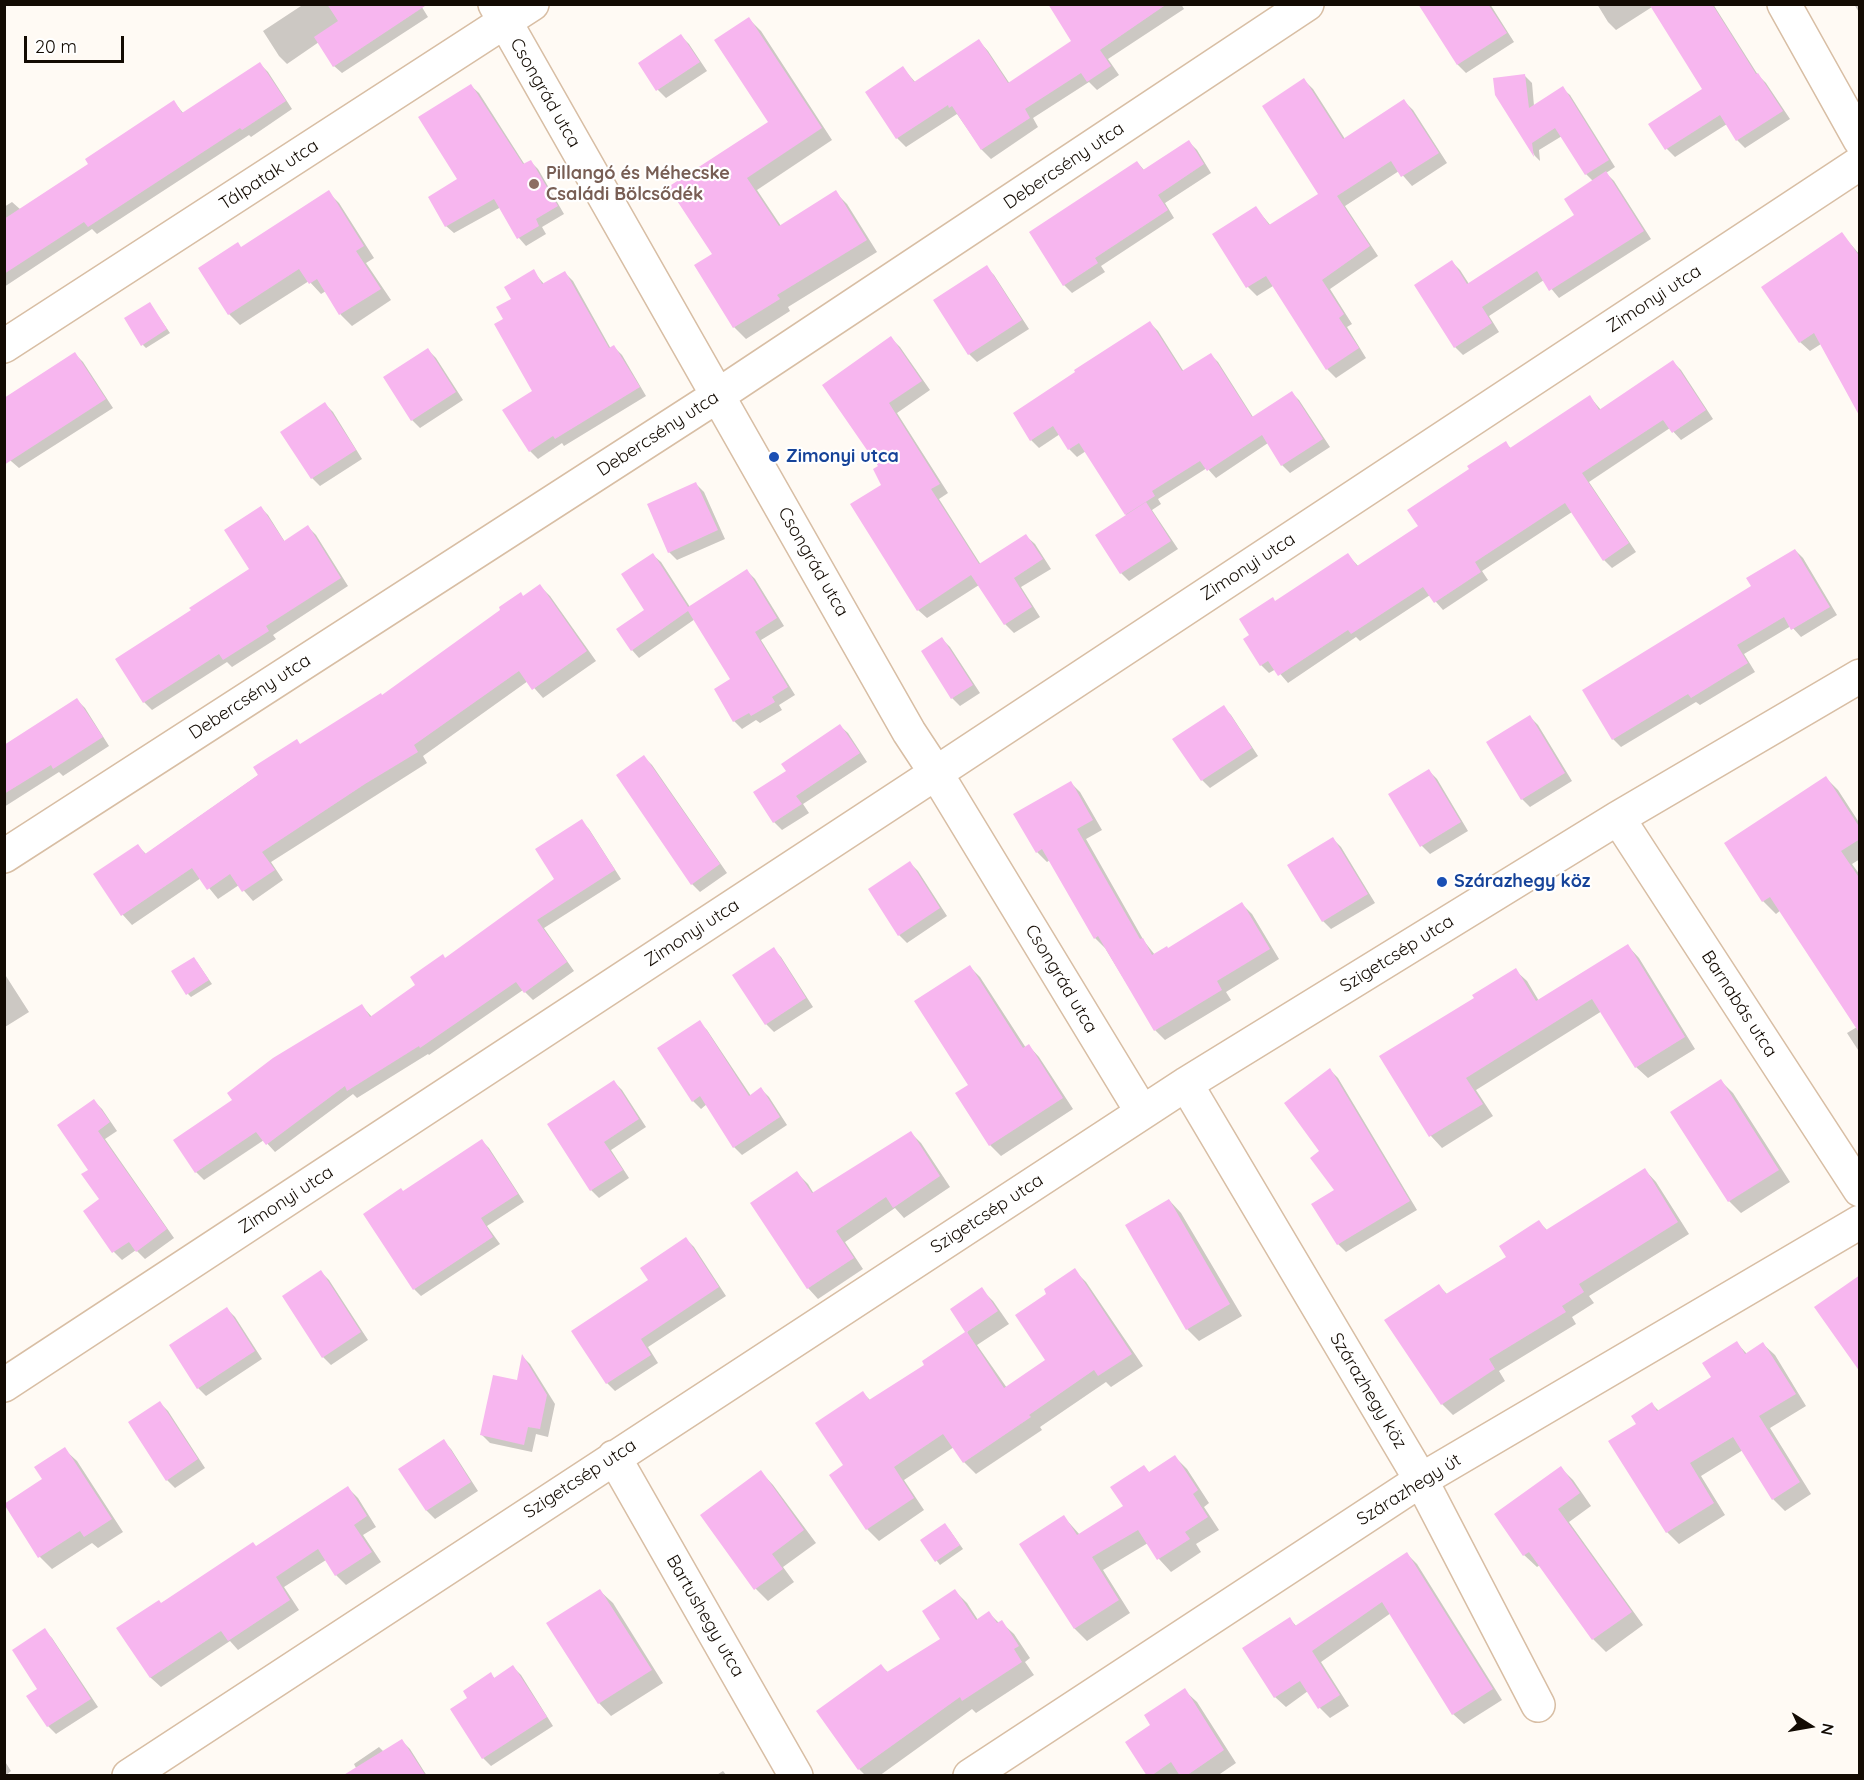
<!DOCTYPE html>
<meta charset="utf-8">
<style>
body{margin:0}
#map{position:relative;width:1864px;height:1780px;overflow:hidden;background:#fffaf4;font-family:Quicksand,sans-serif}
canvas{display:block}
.frame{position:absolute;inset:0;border:6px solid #130b03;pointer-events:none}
.north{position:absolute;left:1780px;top:1696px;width:60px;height:60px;-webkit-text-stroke:4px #fff;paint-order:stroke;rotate:101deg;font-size:16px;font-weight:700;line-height:24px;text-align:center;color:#130b03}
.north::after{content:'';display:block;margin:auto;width:21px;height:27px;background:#130b03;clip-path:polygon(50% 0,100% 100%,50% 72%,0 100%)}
.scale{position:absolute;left:24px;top:36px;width:100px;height:27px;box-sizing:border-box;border:3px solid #130b03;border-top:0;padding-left:8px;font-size:18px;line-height:21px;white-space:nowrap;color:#130b03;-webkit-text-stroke:4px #fff;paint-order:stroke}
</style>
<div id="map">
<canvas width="1864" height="1780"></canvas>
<div class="frame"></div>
<div class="north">N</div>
<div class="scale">20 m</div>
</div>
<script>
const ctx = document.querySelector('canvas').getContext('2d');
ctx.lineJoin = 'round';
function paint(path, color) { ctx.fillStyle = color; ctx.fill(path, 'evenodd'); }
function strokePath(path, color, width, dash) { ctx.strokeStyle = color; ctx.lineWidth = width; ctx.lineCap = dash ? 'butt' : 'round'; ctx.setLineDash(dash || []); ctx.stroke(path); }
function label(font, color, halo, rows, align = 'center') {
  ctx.font = font + ' Quicksand,sans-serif'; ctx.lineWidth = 4.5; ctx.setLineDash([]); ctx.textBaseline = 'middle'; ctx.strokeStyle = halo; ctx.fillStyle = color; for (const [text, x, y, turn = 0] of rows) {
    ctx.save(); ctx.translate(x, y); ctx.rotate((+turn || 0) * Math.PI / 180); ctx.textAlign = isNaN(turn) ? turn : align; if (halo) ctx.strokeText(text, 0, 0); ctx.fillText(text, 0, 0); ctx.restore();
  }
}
paint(new Path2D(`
 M304,4H420L428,17L342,73L334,66L319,42L287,64L279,56L263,31Z
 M1049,4H1181L1184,9L1108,59L1119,75L1097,90L1089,82L1033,118L1038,127L991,159L982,150L957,114L906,147L897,138L903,68L916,83L979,41L988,51L1010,84L1073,41Z
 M1437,4H1490L1514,42L1466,73L1458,65L1425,12Z
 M1597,4H1713L1758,75L1766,83L1790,119L1745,148L1737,140L1727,124L1675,157L1667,149L1650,124L1704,89L1652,7L1616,30L1608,22Z
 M1854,4H1860V14Z
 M749,19L761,31L832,140L757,190L781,226L835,192L847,204L877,252L788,307L790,311L746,339L734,327L714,254L770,123Z
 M681,36L689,44L707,71L666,98L658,90L640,63Z
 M260,64L268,72L292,109L251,137L249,135L97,234L92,229L4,287V207L12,202L21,210L90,165L174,102L184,114Z
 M1524,75L1532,83L1534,106L1562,88L1570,95L1615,167L1606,173L1614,181L1651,239L1559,298L1544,280L1489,316L1499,332L1463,355L1455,347L1452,262L1460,270L1469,284L1577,216L1593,181L1586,174L1562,136L1539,150L1540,161L1535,156L1496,95Z
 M1304,80L1313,89L1345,139L1404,101L1413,110L1447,163L1412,186L1399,171L1345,206L1378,256L1330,289L1352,324L1347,327L1366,358L1336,378L1327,369L1273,286L1257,296L1248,287L1214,235L1256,208L1271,226L1320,194Z
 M471,86L479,93L525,165L531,162L538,169L564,214L542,227L546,234L526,246L519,238L501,207L454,233L446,226L459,180Z
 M1189,142L1197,150L1211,173L1165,203L1174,218L1101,266L1105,272L1072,293L1064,285L1031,233L1137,162L1144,170Z
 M328,192L339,203L374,258L366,263L391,300L352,326L341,315L326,291L321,294L309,281L240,325L229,314L242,248Z
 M1842,234L1860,255V414L1821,344L1810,351L1800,342Z
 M986,267L994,275L1029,329L977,362L969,354Z
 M533,271L544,284L565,273L573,281L611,349L614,347L622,355L646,396L564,446L562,443L538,459L530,451L534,391L505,320L513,299Z
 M150,304L170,333L146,348L143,345Z
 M1150,323L1158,331L1184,372L1211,355L1218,362L1253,417L1292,393L1299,400L1330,447L1290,473L1282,465L1268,443L1216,478L1207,468L1158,499L1161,504L1152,510L1178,549L1129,581L1121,573L1127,516L1086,451L1077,457L1069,449L1060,434L1039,448L1031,440L1015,414Z
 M891,338L900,347L930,390L897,413L948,493L939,499L981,565L1026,536L1035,544L1051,569L1021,587L1040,617L1014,633L1005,624L979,585L927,618L918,610L883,485L880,466Z
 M428,350L436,358L463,400L420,428L412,420Z
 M75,354L83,362L113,408L19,468L4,455Z
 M1673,362L1681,370L1713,419L1681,440L1670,428L1589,482L1636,552L1612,568L1604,560L1572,512L1482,571L1488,580L1443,610L1430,595L1360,641L1356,637L1288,683L1276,669L1269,673L1261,665L1251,636L1276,602L1348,555L1359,567L1420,527L1471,470L1505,443L1512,449L1590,397L1601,410Z
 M325,404L333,412L362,459L320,486L312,478Z
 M696,484L704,492L725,539L677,560L669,552Z
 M260,507L268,515L285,542L308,527L316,535L348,586L273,635L276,639L232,667L227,662L152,710L144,702L117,660L193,611L251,569Z
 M1795,550L1803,558L1837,615L1801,637L1791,626L1744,654L1755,672L1700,705L1696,702L1621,747L1613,739L1753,586Z
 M653,555L661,562L690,607L747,571L755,579L784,626L761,640L795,695L779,705L782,710L760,723L756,720L742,729L734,721L732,679L695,619L639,658L632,650L646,611Z
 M540,586L550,596L596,661L543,698L528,681L423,756L427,763L271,862L283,880L253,901L239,885L218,899L201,878L132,925L123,915L95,874L138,846L146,854L301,745L382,696Z
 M942,639L950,647L980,693L960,706L952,698L923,651Z
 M77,700L85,708L109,746L63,776L59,772L4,807V747Z
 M1223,707L1231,715L1258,756L1210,788L1202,780L1175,739Z
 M1530,717L1538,725L1572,781L1530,807L1522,799Z
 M840,726L848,733L867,762L803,804L809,813L782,830L774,822L788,772Z
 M644,757L652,765L727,873L700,892L692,884Z
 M1429,771L1437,779L1468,831L1430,854L1422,846L1390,794Z
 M1826,778L1838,790L1860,824V859L1852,864L1860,875V1053L1847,1033L1857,1027L1781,910L1776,914L1763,901L1726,843Z
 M1070,782L1080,792L1102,830L1086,839L1144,941L1155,955L1168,949L1242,904L1252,914L1279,959L1226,992L1231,1000L1165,1040L1155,1030L1105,948L1095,938L1050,860L1047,862L1037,852Z
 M581,821L589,829L621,879L544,928L574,971L533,1000L523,990L429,1055L428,1054L357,1098L353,1094L275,1152L264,1140L204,1180L196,1172L234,1101L362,1006L372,1017L417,985L446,959L556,879Z
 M1333,839L1341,847L1375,903L1331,929L1323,921L1289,865Z
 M910,863L918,871L947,916L907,943L899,935Z
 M1628,946L1639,958L1695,1049L1648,1078L1636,1067L1602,1011L1476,1090L1493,1116L1442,1148L1431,1136L1381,1057L1476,998L1515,970L1527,981L1539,1001Z
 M773,949L781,957L813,1007L774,1032L766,1024Z
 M197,962L212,984L191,997L188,994Z
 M970,967L980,977L1026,1048L1029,1046L1039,1057L1073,1109L1001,1156L990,1145L957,1093L970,1085Z
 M4,973L29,1012L5,1027L4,1026Z
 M699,1022L707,1030L751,1096L761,1089L769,1097L787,1125L742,1155L734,1147L707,1104L701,1109L693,1101Z
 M1330,1070L1338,1078L1417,1210L1346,1252L1338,1244L1336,1190L1321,1151Z
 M1721,1081L1733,1093L1790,1182L1741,1213L1729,1201Z
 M614,1082L622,1090L646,1127L611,1150L629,1178L599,1198L591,1190Z
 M94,1101L102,1109L117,1131L105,1139L174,1238L145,1259L136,1250L122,1260L114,1252L85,1211L101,1200L90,1170Z
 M911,1133L921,1143L950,1187L904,1218L895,1208L845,1242L863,1269L818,1299L808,1288L797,1173L808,1184L814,1194Z
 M482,1141L489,1148L524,1202L487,1226L500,1244L421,1296L414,1289L404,1193Z
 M1645,1170L1656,1182L1689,1234L1589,1296L1594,1303L1572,1317L1576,1324L1499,1371L1505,1381L1453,1415L1442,1404L1439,1286L1448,1295L1508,1257L1539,1222L1548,1231Z
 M1169,1200L1181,1213L1242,1316L1199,1341L1187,1329Z
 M686,1239L694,1247L726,1296L648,1347L658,1363L615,1391L607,1383L650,1280Z
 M1074,1270L1086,1282L1143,1366L1111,1387L1106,1382L1040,1427L1042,1430L976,1474L964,1462L954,1447L904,1480L924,1510L879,1541L867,1529L845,1465L863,1393L871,1401L926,1365L967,1333L981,1289L993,1301L1009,1324L977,1345L1007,1388L1047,1360Z
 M321,1272L329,1280L368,1340L331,1365L323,1357Z
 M227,1309L235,1317L262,1359L206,1396L198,1388Z
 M1737,1343L1747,1354L1763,1344L1775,1355L1806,1406L1770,1428L1811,1494L1785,1511L1773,1499L1743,1450L1701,1476L1725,1515L1679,1544L1667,1532L1638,1425L1652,1404L1659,1411L1713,1378Z
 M523,1357L530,1364L555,1404L548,1437L536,1434L532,1452L490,1443L482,1435L518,1382Z
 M160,1403L168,1411L205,1468L175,1488L167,1480Z
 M443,1441L451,1449L478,1491L435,1519L427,1511L400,1470Z
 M64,1449L77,1461L123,1532L98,1548L92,1543L52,1569L40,1557L6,1505L44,1479Z
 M1175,1457L1187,1469L1209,1503L1204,1507L1219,1530L1196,1544L1201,1552L1171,1572L1159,1559L1148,1543L1103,1570L1130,1613L1087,1641L1075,1629L1021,1545L1064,1517L1080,1535L1125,1507L1144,1467L1150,1473Z
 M1561,1468L1573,1480L1591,1506L1569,1522L1643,1625L1606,1652L1593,1639L1540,1565L1537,1567L1524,1555Z
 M761,1472L773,1485L816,1543L783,1567L794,1582L768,1601L756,1589L702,1515Z
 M348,1488L358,1498L376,1527L363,1535L381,1562L346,1585L336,1575L326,1560L284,1587L299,1610L238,1650L230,1641L161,1687L151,1678L118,1628L257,1548Z
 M949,1529L963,1549L940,1565L922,1541Z
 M1407,1554L1417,1564L1502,1700L1464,1724L1453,1714L1391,1613L1321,1662L1349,1706L1330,1718L1320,1708L1308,1691L1286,1707L1275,1697L1290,1619L1297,1627Z
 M600,1591L613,1603L663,1683L611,1716L599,1703Z
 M955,1591L967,1603L978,1620L989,1613L999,1623L1001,1622L1014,1634L1030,1658L1025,1662L1034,1675L976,1713L972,1709L879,1776H866L859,1769L881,1666L889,1673L942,1639Z
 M44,1630L52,1638L98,1707L56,1734L48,1726Z
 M513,1667L521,1675L553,1726L491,1766L483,1758L469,1698L491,1674L495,1679Z
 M1184,1690L1197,1702L1236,1763L1217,1776H1149L1152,1726Z
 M402,1741L410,1749L427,1776H352L358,1772L354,1764L379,1747L384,1752Z
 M4,1760L11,1771L5,1776H4Z
 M723,1771L727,1776H715Z`), '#0003');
paint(new Path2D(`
 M327,4H428L333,67L314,37L338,21Z
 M1048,4H1167L1100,50L1111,66L1087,82L1081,73L1025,109L1030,118L981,150L952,106L949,108L948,105L896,139L865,92L903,66L914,82L979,39L1008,83L1071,41Z
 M1418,4H1488L1507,33L1457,65Z
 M1649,4H1712L1756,74L1758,73L1783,111L1736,141L1720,115L1665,150L1648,124L1702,89Z
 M749,17L822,128L747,178L779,226L836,190L867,240L777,295L780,299L733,328L694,265L712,254L668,187L768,122L714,40Z
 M681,34L700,62L656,91L638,63Z
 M260,62L286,101L242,130L240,128L88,227L84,222L4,274V219L88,164L85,159L174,100L182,113Z
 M1525,74L1529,108L1563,86L1609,160L1585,175L1555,128L1532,143L1534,157L1495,95L1493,78Z
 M1304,78L1343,139L1404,99L1439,153L1401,177L1391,161L1337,196L1370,246L1322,280L1344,314L1339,318L1359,348L1326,370L1266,276L1246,288L1212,234L1256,206L1269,225L1318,194L1262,106Z
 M471,84L523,164L531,160L558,206L536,219L539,226L517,239L494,199L445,227L428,197L457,179L418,117Z
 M1189,140L1204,164L1158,195L1168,210L1095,258L1098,263L1063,286L1029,232L1137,161L1143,170Z
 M1606,171L1644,231L1549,291L1537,271L1482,307L1492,323L1454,348L1414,285L1452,260L1467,284L1574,215L1564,199Z
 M329,190L364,246L356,251L381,289L339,315L317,279L309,284L299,269L228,315L198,268L238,242L241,247Z
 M1842,232L1860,257V417L1814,333L1799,343L1761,287Z
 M987,265L1022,320L968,355L933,300Z
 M534,269L542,284L565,271L609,348L614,345L640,387L555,439L553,436L529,452L502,410L532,391L494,324L503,319L496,307L511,299L504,287Z
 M150,302L167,329L141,346L124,318Z
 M1150,321L1182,371L1211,353L1252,417L1292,391L1323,439L1281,466L1262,435L1207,471L1200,461L1152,491L1155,496L1125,515L1079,443L1068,450L1053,426L1030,441L1013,413L1075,372L1074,370Z
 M891,336L922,381L889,403L940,484L931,489L979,564L1026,534L1043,559L1014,578L1032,607L1004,625L971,575L917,611L850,504L881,485L873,469L878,466L822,385Z
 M428,348L456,392L411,421L383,377Z
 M75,352L106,399L4,465V398Z
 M1673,360L1706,410L1672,433L1663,420L1582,473L1629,543L1603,561L1565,503L1475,562L1481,572L1434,603L1423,587L1351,634L1348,630L1278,676L1268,661L1260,666L1243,639L1249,635L1239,619L1273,597L1275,601L1348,553L1357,566L1418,526L1407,510L1469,469L1467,466L1506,441L1510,448L1590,395L1599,410Z
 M325,402L356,450L311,479L280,432Z
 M696,482L718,530L668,553L647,504Z
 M1146,502L1171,541L1120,574L1095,535Z
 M261,506L284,541L308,525L341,578L266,626L269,631L223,660L219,654L143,703L115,659L191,610L189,608L249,569L224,530Z
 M1795,549L1830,607L1791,630L1784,617L1737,645L1748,663L1691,698L1688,694L1612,740L1582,690L1751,586L1746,578Z
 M653,553L688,607L747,569L777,618L755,632L788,687L772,697L775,702L751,716L749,713L733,722L714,689L730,679L688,611L631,651L616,629L644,610L621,574Z
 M540,584L587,651L532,690L519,671L414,745L418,752L365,784L262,852L275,870L242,892L230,874L207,890L192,868L121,916L93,874L138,844L145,854L258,775L253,767L297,739L300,744L381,693L382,695L500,610L499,607L521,592L523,596Z
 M942,637L973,685L951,699L921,651Z
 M77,698L103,737L53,769L51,765L4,794V745Z
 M1224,705L1252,748L1201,781L1172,739Z
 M1530,715L1565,773L1521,800L1486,742Z
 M840,724L860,753L796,796L802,804L773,823L753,792L786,771L781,764Z
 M644,755L720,864L691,885L616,775Z
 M1429,769L1461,822L1420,847L1388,794Z
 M1826,776L1860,828V839L1841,851L1860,879V1034L1770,897L1762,902L1724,843Z
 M1071,781L1093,820L1077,829L1140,939L1143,938L1152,955L1167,946L1168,948L1242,902L1270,949L1217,981L1222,990L1154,1031L1098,936L1094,939L1042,849L1036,853L1013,814Z
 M582,819L615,870L537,920L567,962L524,993L516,982L420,1048L419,1046L347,1091L345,1086L266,1145L256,1132L195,1173L173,1140L232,1100L227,1093L273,1058L362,1004L370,1017L415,985L410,977L443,954L445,958L554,879L535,849Z
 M1333,837L1368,894L1322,922L1287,865Z
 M910,861L940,908L898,936L868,889Z
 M1628,944L1685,1037L1635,1068L1592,999L1466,1078L1483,1104L1429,1137L1379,1056L1474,998L1472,995L1516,968L1536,1001Z
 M774,947L806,998L765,1025L732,975Z
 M194,957L209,980L186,995L171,971Z
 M970,965L1023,1048L1029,1044L1063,1098L989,1146L955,1093L968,1085L914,1001Z
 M700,1020L749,1096L761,1087L780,1117L733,1148L700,1096L692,1102L657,1048Z
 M1330,1068L1410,1201L1337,1245L1311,1204L1334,1190L1310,1158L1319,1151L1284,1103Z
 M1721,1079L1779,1170L1728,1202L1670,1112Z
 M614,1080L639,1119L604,1142L623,1170L590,1191L547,1124Z
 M94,1099L110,1122L98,1131L167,1229L136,1252L129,1242L112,1253L83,1211L99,1199L81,1174L88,1170L57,1125Z
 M911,1131L940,1176L893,1208L886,1197L836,1231L854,1258L807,1289L750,1203L797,1171L812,1193Z
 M482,1139L518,1194L481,1218L493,1237L413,1290L363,1214L401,1188L403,1191Z
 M1645,1168L1678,1222L1579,1284L1584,1292L1562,1306L1566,1312L1489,1359L1495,1369L1441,1405L1384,1320L1439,1284L1446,1294L1506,1257L1499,1246L1539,1220L1546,1230Z
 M1169,1199L1230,1304L1186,1330L1125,1225Z
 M686,1237L719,1287L641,1339L651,1355L606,1384L571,1331L648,1280L640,1268Z
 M1075,1268L1132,1354L1098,1376L1094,1370L1029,1415L1031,1417L963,1463L943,1434L894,1467L914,1498L866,1530L829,1475L843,1465L815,1423L863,1391L869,1400L924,1365L922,1361L965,1332L950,1309L982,1287L998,1311L967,1332L1004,1388L1045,1360L1015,1315L1046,1294L1044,1289Z
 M321,1270L361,1332L322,1358L282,1296Z
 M1860,1275V1372L1814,1307Z
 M227,1307L255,1351L197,1389L169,1345Z
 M1737,1341L1745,1354L1763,1342L1796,1394L1759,1416L1800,1482L1772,1500L1733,1437L1690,1463L1714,1503L1666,1533L1608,1441L1636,1424L1631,1416L1652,1402L1657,1411L1711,1377L1702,1363Z
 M522,1354L547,1395L540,1429L528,1427L524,1445L480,1435L493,1375L517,1380Z
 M160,1401L198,1459L166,1481L128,1422Z
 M444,1439L471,1482L426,1511L398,1469Z
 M65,1447L112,1519L84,1537L80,1531L38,1558L4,1504L42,1479L34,1467Z
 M1175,1455L1198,1490L1193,1494L1208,1517L1185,1532L1190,1539L1157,1560L1138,1530L1092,1557L1119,1600L1074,1629L1019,1544L1064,1515L1077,1535L1123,1506L1110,1487L1144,1465L1149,1472Z
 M1561,1466L1580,1493L1558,1509L1632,1612L1592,1640L1529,1552L1523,1556L1494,1514Z
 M761,1470L804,1530L772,1554L783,1569L754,1590L700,1515Z
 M348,1486L367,1516L354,1525L372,1552L335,1576L318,1549L276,1577L290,1600L228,1641L221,1631L150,1678L116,1628L159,1600L161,1603L253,1542L256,1546Z
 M945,1523L960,1545L935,1562L920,1540Z
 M1407,1552L1493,1689L1452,1715L1382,1602L1312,1651L1340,1695L1318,1709L1300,1681L1274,1698L1242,1648L1290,1617L1295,1626Z
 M600,1589L652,1670L598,1704L546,1623Z
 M955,1589L976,1620L989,1611L997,1623L1002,1620L1019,1646L1014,1649L1022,1662L962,1701L960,1697L858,1770L816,1711L881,1664L887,1672L940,1639L922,1611Z
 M45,1628L91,1699L47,1727L26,1696L37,1689L12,1650Z
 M513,1665L547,1717L482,1759L450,1709L467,1698L463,1691L491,1672L494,1678Z
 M1185,1688L1224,1750L1186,1776H1180L1171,1762L1151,1776H1147L1125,1742L1150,1725L1144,1715Z
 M402,1739L426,1776H342Z`), '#f7b6ef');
const minor = new Path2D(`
 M495,4L909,732L936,773L1142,1112
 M1784,4L1860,140
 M4,346L532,4
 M1618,818L1860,1190
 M4,856L717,396L1307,4
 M1186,1084L1421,1480L1538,1705
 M4,1385L936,773L1860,163
 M614,1457L796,1776
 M129,1776L1186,1084L1618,818L1860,676
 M970,1776L1421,1480L1860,1222`);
strokePath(minor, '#d8bea4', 36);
strokePath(minor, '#fff', 33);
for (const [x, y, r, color] of [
 [534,184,6,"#8d6e63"],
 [774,457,6,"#1a4fb4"],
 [1442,882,6,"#1a4fb4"]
]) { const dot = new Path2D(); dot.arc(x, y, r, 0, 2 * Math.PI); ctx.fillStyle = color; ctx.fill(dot); strokePath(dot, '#fff', 2); }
label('18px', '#130b03', '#fff', [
 ["Csongrád utca",545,93,60],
 ["Debercsény utca",1064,166,-34],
 ["Tálpatak utca",269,175,-33],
 ["Zimonyi utca",1654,299,-33],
 ["Debercsény utca",658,434,-33],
 ["Csongrád utca",813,562,60],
 ["Zimonyi utca",1248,567,-33],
 ["Debercsény utca",250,697,-33],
 ["Zimonyi utca",692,933,-33],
 ["Szigetcsép utca",1397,954,-32],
 ["Csongrád utca",1061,979,59],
 ["Barnabás utca",1739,1004,57],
 ["Zimonyi utca",286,1200,-33],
 ["Szigetcsép utca",987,1214,-33],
 ["Szárazhegy köz",1368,1391,59],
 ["Szigetcsép utca",580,1479,-33],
 ["Szárazhegy út",1409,1490,-32],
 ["Bartushegy utca",705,1616,60]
]);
label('bold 18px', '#785e54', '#fff', [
 ["Pillangó és Méhecske",546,174],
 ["Családi Bölcsődék",546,195]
], 'left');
label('bold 18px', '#164399', '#fff', [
 ["Zimonyi utca",786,457],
 ["Szárazhegy köz",1454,882]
], 'left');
</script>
